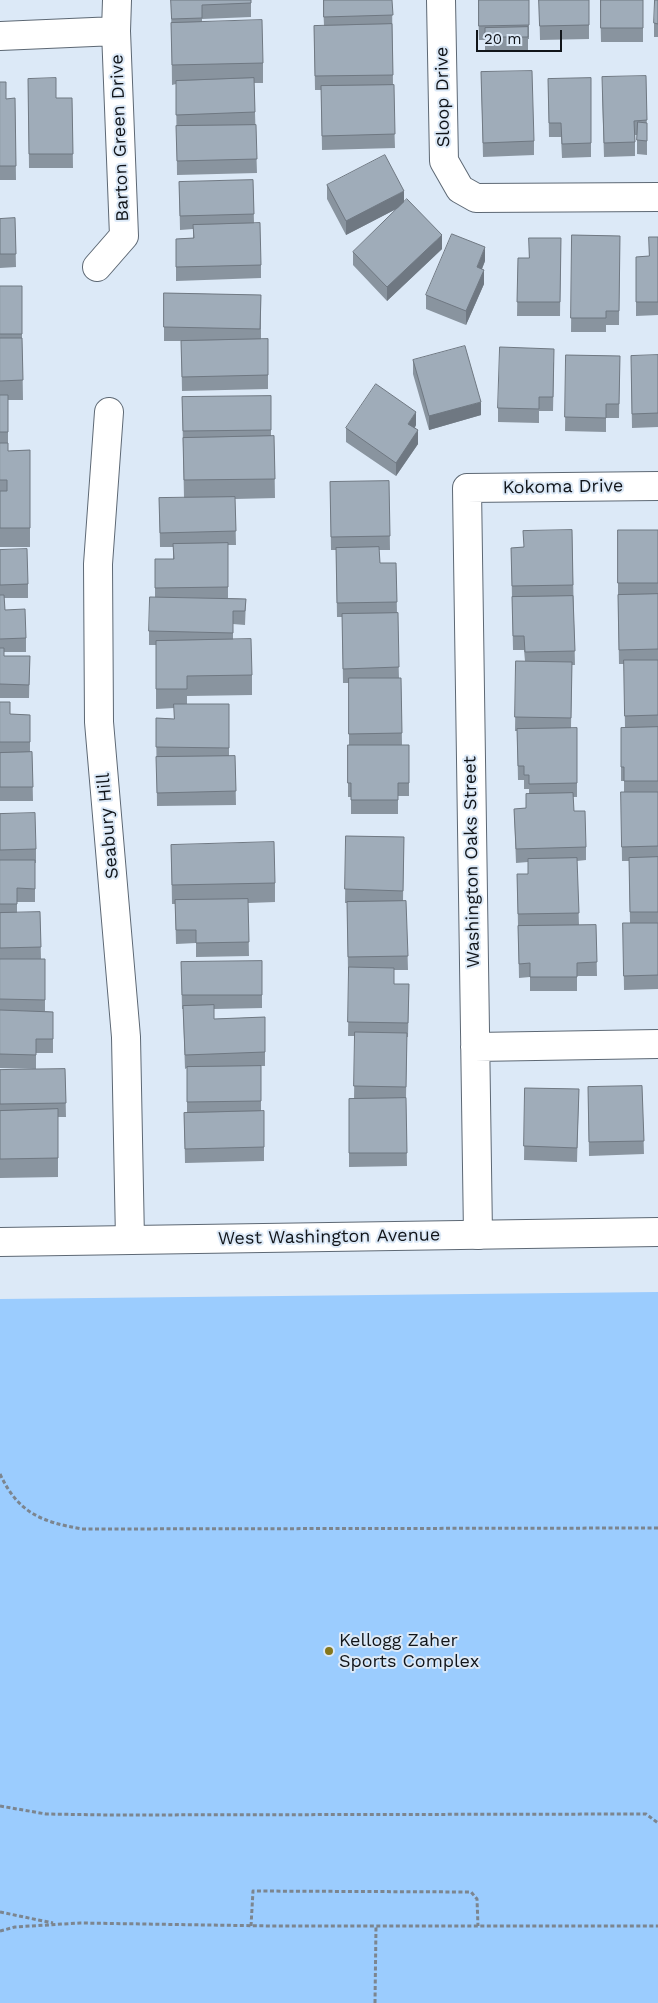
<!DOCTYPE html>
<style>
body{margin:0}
#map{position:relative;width:658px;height:2003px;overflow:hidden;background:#dce9f7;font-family:"Work Sans",sans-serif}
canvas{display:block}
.scale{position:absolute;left:476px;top:30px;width:86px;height:22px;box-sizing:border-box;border:2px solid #11151a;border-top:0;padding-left:6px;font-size:15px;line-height:18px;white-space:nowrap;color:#11151a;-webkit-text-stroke:4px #dce9f7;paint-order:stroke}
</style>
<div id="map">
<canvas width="658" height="2003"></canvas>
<div class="scale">20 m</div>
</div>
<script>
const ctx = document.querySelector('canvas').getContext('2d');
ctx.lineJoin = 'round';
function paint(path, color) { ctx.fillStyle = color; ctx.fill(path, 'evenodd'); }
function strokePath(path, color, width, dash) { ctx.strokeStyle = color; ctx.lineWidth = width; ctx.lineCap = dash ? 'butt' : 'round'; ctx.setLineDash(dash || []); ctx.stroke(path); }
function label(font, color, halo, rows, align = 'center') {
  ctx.font = font + ' "Work Sans",sans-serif'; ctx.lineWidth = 4; ctx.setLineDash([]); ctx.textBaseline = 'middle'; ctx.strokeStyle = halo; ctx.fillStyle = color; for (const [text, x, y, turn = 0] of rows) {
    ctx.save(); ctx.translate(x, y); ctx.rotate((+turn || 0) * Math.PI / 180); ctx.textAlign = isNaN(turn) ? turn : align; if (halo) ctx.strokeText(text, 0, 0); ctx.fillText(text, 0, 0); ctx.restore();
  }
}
paint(new Path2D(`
 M658,1292V2003H0V1299Z`), '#9bccfe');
const minor = new Path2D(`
 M441,0L444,161L460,189L476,198L658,197
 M0,36L116,31
 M97,267L124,236L116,31L117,0
 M109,412L98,564L99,722L126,1037L130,1240
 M475,1047L658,1044
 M478,1235L467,488L658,486`);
const secondary = new Path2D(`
 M0,1242L658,1232`);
strokePath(minor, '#5d6874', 30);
strokePath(secondary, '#5d6874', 30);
strokePath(new Path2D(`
 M0,1474C18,1513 42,1522 82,1529L658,1528
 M0,1806L46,1814L111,1815L646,1814L658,1823
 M0,1912L53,1923
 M251,1926L253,1891L471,1892L477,1899L478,1926
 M0,1931L15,1927L80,1923L272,1926H658
 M375,2003L376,1926`), '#7c858f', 3, [4, 2.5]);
strokePath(minor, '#fff', 28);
strokePath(secondary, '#fff', 28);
paint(new Path2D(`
 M171,0H251V17L202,19V22L263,63V83H254L257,173L177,175L176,84L172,85Z
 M323,0H392L393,85L395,148L322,150L321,90H315L314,26H324Z
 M478,0H529V39H528V51H485V40H479Z
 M539,0H589V39L540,40Z
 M600,0H643V42H601Z
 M658,0V37H654V23Z
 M481,72L534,141V155L483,157Z
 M646,76L647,137V155L637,154V135H635V156L604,157L602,91Z
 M591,78V157L562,158L561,137H549L548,79Z
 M28,79L56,98H72L73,168H29Z
 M0,82L6,99L15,98L16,180H0Z
 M253,180L254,223L261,265V278L176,281V239L193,238V229L180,230L179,182Z
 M327,185L404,202L442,249L387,301L353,265V252L398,208L346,235L327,199Z
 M15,218L16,267L0,268V219Z
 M572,235L620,236L619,325H606V332H571Z
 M658,237V315L636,316V257L649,256Z
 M561,238L560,316H517L518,258H529Z
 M485,261L482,269L484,284L466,325L426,309V295Z
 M0,286H22V338L23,400H8V451L30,450V547H0Z
 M164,293L261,295V340L268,339V389L182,391L181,341H164Z
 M566,355L620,356L619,418H606V432L565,431Z
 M658,355V427L632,428L631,370Z
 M413,360L481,415L429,430L413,374Z
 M554,362L553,411H539V423L498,422V408Z
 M271,396V436H274L275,498L235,499L236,545H228V598L246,599L245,625L233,624V639L252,675V695L187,696V704H229V756H235L236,805L157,806L156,718L174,719V708L156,709V645H149V631L155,597V559H173V547H160L159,498H184L182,397Z
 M416,425L415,428L418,444L396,476L346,442V428Z
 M389,481L390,550H379L380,563H396L397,613L399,678H401L402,745H409V796H398V814H351V797H348V745H349V683H343L342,617H337L336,550H331L330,482Z
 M572,530L575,665H572L571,728L577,783V797H573L574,811L586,847V860L577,861L579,925H596L597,976H577V991H530V977L519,978L517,874H528V862L516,863L514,809L526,808V794H529V789H524V780H518L517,731H515L516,661H525L524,650H513L511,548L523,547Z
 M618,530H658V989L624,990L623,923H630L629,861H622L621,792H624V781H621V728H625L624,664H619L618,609Z
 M0,550L28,584V598H4L5,610L26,638V652H4V656H30L29,698H0Z
 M0,702L10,714L30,715V753L32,752L33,801H0Z
 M0,814L36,849V863H35V902H17V913L40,912L41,959H45V1011L53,1012V1053H36V1069L0,1068Z
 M346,836L404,837L403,901H406L408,970H394V984H409L408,1037H407L406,1098L407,1166L349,1167V1099H354L355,1036H348L349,971H348L347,903H345Z
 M171,845L275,883V902L248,903L249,956L196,957V943L176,944L175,904H172Z
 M262,961V1008L214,1009V1019L265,1017V1066H261V1111L264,1147V1161L185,1163L184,1113H187V1068L185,1069L183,1009H182L181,962Z
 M65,1069L66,1117H58V1177L0,1178V1070Z
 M642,1086L644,1154L589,1156L588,1087Z
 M525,1088L579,1089L577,1162L524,1160Z`), '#89949f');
paint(new Path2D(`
 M404,191V205L346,235V221Z
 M442,235V249L387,301V287Z
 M485,247V261L477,281V267Z
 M484,270V284L466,325V311Z
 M481,402V415L429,430V416Z
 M416,412V425L408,437V424Z
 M418,430V444L396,476V463Z`), '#6f7882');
const building = new Path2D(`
 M171,0H251V3L202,5V18L172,19Z
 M324,0H392L393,15L324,17Z
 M479,0H529V25L479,26Z
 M539,0H589V25L540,26Z
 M601,0H643V28H601Z
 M655,0H658V24L654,23Z
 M262,20L263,63L172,65L171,23Z
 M392,24L393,75L315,76L314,26Z
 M528,27V37H485V28Z
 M532,71L534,141L483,143L481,72Z
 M646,76L647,120L634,121L635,142L604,143L602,77Z
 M56,78V98H72L73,154H29L28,79Z
 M254,78L255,112L176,115V81Z
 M591,78V143L562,144L561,123H549L548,79Z
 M0,82H6V99L15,98L16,166H0Z
 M394,85L395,134L322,136L321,86Z
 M638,122L647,123V141L637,140Z
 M256,125L257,159L177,161L176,126Z
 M385,155L404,191L346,221L327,185Z
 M253,180L254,214L180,216L179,182Z
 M407,199L442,235L387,287L353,252Z
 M15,218L16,254H0V219Z
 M260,223L261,265L176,267V239L194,238L193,225Z
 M452,234L485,247L477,267L484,270L466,311L426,295Z
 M572,235L620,236L619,311H606V318H571Z
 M649,237H658V302H636V257L649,256Z
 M529,238H561L560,302H517L518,258H529Z
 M0,286H22V334H0Z
 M164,293L261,295L260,329L164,327Z
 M0,338H22L23,380L0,381Z
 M268,339V375L182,377L181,341Z
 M465,346L481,402L429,416L413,360Z
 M500,347L554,349L553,397H539V409L498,408Z
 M566,355L620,356L619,404H606V418L565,417Z
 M658,355V413L632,414L631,356Z
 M376,384L416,412L408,424L418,430L396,463L346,428Z
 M0,395H8V432H0Z
 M271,396V430L183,431L182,397Z
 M274,436L275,479L184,480L183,438Z
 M0,443H8V451L30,450V528H0V491H7V480H0Z
 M389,481L390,536L331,537L330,482Z
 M235,497L236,531L160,533L159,498Z
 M572,530L573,585L512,586L511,548L524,547L523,531Z
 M618,530H658V583H618Z
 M228,543V587L155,588V559H174L173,544Z
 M379,547L380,563H396L397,602L337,603L336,548Z
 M27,549L28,584L0,585V550Z
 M658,594V649L619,650L618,595Z
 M0,595H4L5,610L25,609L26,638L0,639Z
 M573,596L575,651L525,652L524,636H513L512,597Z
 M150,597L246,599L245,611H233V633L149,631Z
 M398,613L399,667L343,669L342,614Z
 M251,639L252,675L187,676V689H156V641Z
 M0,648H4V656H30L29,685L0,684Z
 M624,660H658V715L625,716Z
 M516,661L572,662L571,718L515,717Z
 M349,678H401L402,733L349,734Z
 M0,702H10V714L30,715V742H0Z
 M174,704H229V748L156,747V718L174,719Z
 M658,727V781H624V767H621V728Z
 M577,728V783L529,784V775H524V766H518L517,729Z
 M348,745H409V783H398V800H351V783H348Z
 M32,752L33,787H0V753Z
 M235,756L236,791L157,793L156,757Z
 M621,792H658V846L622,847Z
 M573,793L574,811H585L586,847L516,849L514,809L526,808V794Z
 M35,813L36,849L0,850V814Z
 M346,836L404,837L403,891L345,889Z
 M274,842L275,883L172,885L171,845Z
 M658,857V912H630L629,858Z
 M577,858L579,913L518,914L517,874H528V859Z
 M0,860H35V889L17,888V904H0Z
 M248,899L249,942L196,943V930H176L175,900Z
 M406,901L408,956L348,957L347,902Z
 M40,912L41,947L0,948V913Z
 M623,923H658V975L624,976Z
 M596,925L597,962L577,963V977H530V963L519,964L518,926Z
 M0,959H45V1000L0,999Z
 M262,961V995H182L181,962Z
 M349,967L394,968V984H409L408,1023L348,1022Z
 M214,1005V1019L265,1017V1052L185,1055L183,1006Z
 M0,1010L53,1012V1039H36V1055L0,1054Z
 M355,1032L407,1033L406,1087L354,1086Z
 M261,1066V1101L187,1102V1067Z
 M65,1069L66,1103L0,1104V1070Z
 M642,1086L644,1141L589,1142L588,1087Z
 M525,1088L579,1089L577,1148L524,1146Z
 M406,1098L407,1153H349V1099Z
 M58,1109V1158L0,1159V1111Z
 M264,1111V1147L185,1149L184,1113Z`);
paint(building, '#9facb9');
strokePath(building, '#6f7882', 1);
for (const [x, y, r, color] of [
 [329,1651,5,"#86771b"]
]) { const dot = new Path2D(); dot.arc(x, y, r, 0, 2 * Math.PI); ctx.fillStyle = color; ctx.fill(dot); strokePath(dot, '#dce9f7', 2); }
label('18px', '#11151a', '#dce9f7', [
 ["Sloop Drive",443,97,-91],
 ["Barton Green Drive",120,138,-92],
 ["Kokoma Drive",563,487,-1],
 ["Seabury Hill",108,826,-95],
 ["Washington Oaks Street",472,862,-91],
 ["West Washington Avenue",329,1237,-1]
]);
label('18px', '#11151a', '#dce9f7', [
 ["Kellogg Zaher",339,1641],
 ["Sports Complex",339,1662]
], 'left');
</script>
